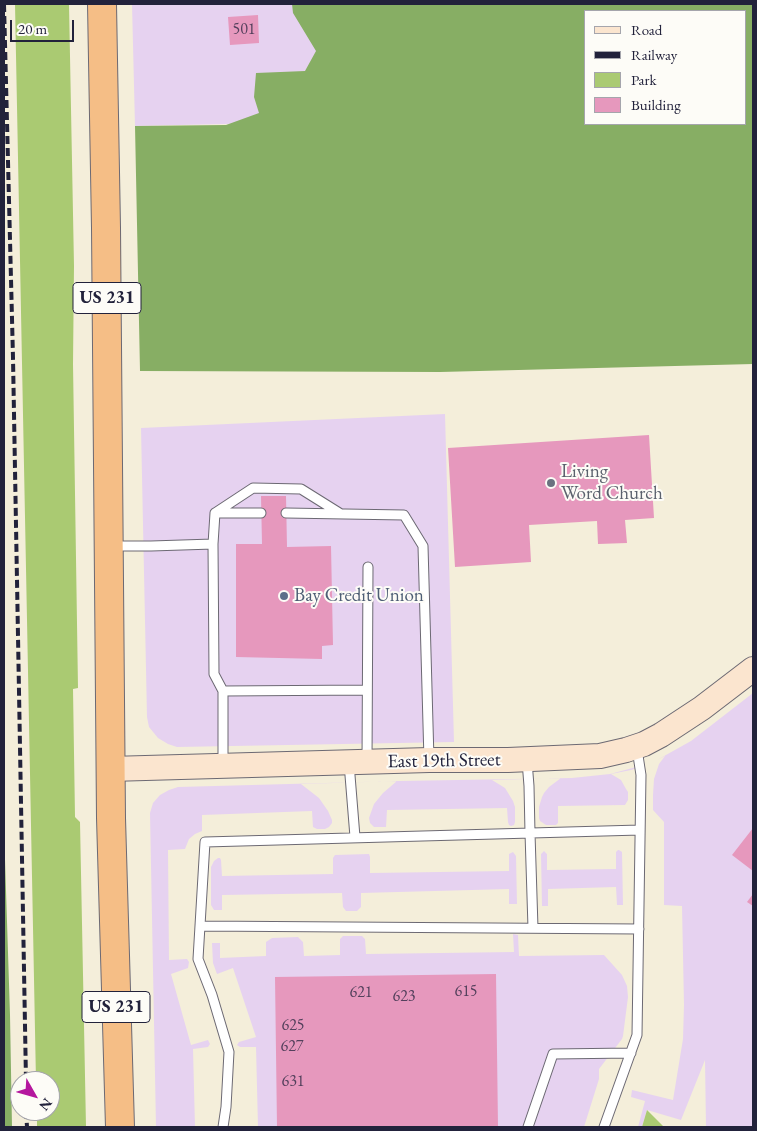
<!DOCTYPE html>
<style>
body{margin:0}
#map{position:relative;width:757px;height:1131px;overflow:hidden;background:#f4eeda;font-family:"EB Garamond",serif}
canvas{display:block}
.frame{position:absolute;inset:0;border:5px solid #22223b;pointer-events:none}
.legend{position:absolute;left:584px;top:10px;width:162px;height:115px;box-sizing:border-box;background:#fdfcf7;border:1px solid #a5a5ac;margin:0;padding:6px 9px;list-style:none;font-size:15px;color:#22223b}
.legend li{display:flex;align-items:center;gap:10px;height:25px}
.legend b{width:25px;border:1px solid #a5a5ac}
.north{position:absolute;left:10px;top:1071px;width:50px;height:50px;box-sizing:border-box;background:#fdfcf7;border:1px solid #a5a5ac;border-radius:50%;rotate:128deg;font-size:14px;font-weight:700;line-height:20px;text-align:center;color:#22223b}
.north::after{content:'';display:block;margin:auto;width:18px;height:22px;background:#b5179e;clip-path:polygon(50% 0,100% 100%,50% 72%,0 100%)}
.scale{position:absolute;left:10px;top:20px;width:64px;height:22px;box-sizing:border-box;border:2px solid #22223b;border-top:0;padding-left:6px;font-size:15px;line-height:18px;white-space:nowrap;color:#22223b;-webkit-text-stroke:4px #fdfcf7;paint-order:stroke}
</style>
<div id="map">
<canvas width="757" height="1131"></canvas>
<div class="frame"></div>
<ul class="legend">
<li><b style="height:6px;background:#fbe5cf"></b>Road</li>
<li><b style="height:6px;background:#22223b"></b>Railway</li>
<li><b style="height:14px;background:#aaca72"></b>Park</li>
<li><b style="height:14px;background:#e698bd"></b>Building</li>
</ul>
<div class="north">N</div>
<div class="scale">20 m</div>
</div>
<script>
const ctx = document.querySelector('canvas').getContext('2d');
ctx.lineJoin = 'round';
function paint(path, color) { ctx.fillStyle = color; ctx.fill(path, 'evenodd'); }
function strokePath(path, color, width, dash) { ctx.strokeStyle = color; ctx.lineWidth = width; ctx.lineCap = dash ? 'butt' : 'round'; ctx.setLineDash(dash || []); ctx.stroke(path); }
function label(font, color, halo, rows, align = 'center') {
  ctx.font = font + ' "EB Garamond",serif'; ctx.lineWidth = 4; ctx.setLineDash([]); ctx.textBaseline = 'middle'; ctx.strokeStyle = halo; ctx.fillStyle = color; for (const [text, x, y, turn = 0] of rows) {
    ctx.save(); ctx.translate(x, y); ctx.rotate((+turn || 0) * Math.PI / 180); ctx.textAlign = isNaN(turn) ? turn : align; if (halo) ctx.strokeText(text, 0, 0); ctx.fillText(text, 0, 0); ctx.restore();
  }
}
paint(new Path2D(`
 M132,4H355L358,121L135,126Z
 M445,414L454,742L177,747L168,744L158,738L149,727L147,717L141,428Z
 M753,693V1127H706L705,1060L681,1120L647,1110L642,1127H638L645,1101L631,1097L632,1090L673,1100L683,1039L684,1005L682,906L664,905V822L653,810V795L654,779L659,764L665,756L657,760L691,741Z
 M644,765L631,770L611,774L621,780L626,789L628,792V800L625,805L558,806V823L556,825H546L540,821L539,818V807L542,797L544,793L549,787L561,778L492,780L505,788L513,801L515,807V822L514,825L511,826L509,825L508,822L507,808L387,810L386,827H374L370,823L369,818L374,804L383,793L397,781L301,784L319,798L328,811L332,820V823L329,827L325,829H317L313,827L312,811L202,815V831L195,834L189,839L185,849L168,850L169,960L187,959L189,962L188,968L171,974L191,1045L208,1040L210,1044L208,1047L193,1049L195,1127H156L150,813L153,803L160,795L169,790L178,787L400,781L572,778L610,774Z
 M618,850H619L622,852L623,905H617L616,887L548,889V906H542L541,854L544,851L547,854V870L616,869V852Z
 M513,852L516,856L517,904H509V889L361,893V907L357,911H346L343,907L342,893L222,895V910H214L211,905V867L214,861L218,858H220L221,860L222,876L333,874V858L335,855L369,854L370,857V873L509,871V854Z
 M513,934L518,935L519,956L604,955L622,975L627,986L628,997L623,1036L622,1039L599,1069V1079L584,1127H258L256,1047H240L237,1045L239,1042L256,1037L233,968L217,974L213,963L212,943H220V958L266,956V942L272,938L298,937L303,942L304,956L340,955V939L343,936H362L365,939L366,954L514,952Z`), '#e6d2f0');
paint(new Path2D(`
 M15,4H69L74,266L73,364L78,688L73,689L75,817L80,822L86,1127H37V1111H50V1081H36Z
 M647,1110L664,1127H642Z`), '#aaca72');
paint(new Path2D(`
 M292,4H753V364L440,372L140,371L135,126L226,125L259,113L254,97L256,73L305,71L316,51L293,13ZM586,11H746V124H586Z
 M4,828L10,1015L12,1127H4Z`), '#87ae64');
paint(new Path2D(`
 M258,15L259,43L230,45L228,17Z
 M649,435L654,518L625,520L627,543L598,544L597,521L529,525L531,562L455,567L448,448Z
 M261,496H286L287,547L331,546L333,645L322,646V659L236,657V544H262Z
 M753,828V871L732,855Z
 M753,894V906L747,902Z
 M496,974L498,1127H277L275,977Z`), '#e698bd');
const lane = new Path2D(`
 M215,513L213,544L214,674L223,691V765
 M215,513L253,488L301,489L341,514
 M215,513H261
 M286,513L404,515L423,546L429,760
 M111,546H151L213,544
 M223,691L367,690
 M527,761L529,786L530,833L533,928
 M367,762L368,567
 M349,763L355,837
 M200,926L639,929
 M223,1127L226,1107L229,1052L212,995L198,959L205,842L640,830
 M528,1127L553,1054L631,1053
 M604,1127L637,1035L641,775L637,749`);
const secondary = new Path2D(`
 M110,769L429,760H508L600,756L626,750L644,744L661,735L702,708L753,669`);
const highway = new Path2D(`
 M102,4L106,228L111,818L120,1127`);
strokePath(lane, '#6c6973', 11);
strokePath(secondary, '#6c6973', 26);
strokePath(highway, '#6c6973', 30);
strokePath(lane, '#fff', 9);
strokePath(secondary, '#fbe5cf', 24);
strokePath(highway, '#f5be86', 28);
strokePath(new Path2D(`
 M4,4L13,358L26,1081
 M26,1111L27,1127`), '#22223b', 4, [8, 4]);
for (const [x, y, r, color] of [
 [551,483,5,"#6b7280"],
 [284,596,5,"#5c6f8a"]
]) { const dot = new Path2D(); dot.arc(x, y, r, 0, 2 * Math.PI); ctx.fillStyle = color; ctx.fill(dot); strokePath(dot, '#fdfcf7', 2); }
label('16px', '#53405c', null, [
 ["501",244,30],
 ["615",466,992],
 ["621",361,993],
 ["623",404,997],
 ["625",293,1026],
 ["627",292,1047],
 ["631",293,1082]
]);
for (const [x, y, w] of [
 [107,298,68],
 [116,1007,68]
]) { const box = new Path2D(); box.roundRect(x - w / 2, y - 15.5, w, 31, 4); ctx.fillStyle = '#fdfcf7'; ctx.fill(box); strokePath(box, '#22223b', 1); }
label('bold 18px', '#22223b', null, [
 ["US 231",107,298],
 ["US 231",116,1007]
]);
label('19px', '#5b616d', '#fdfcf7', [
 ["Living",561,472],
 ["Word Church",561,494]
], 'left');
label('19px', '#4e5e75', '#fdfcf7', [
 ["Bay Credit Union",294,596]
], 'left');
label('19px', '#22223b', '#fdfcf7', [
 ["East 19th Street",444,761,-1]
]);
</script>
